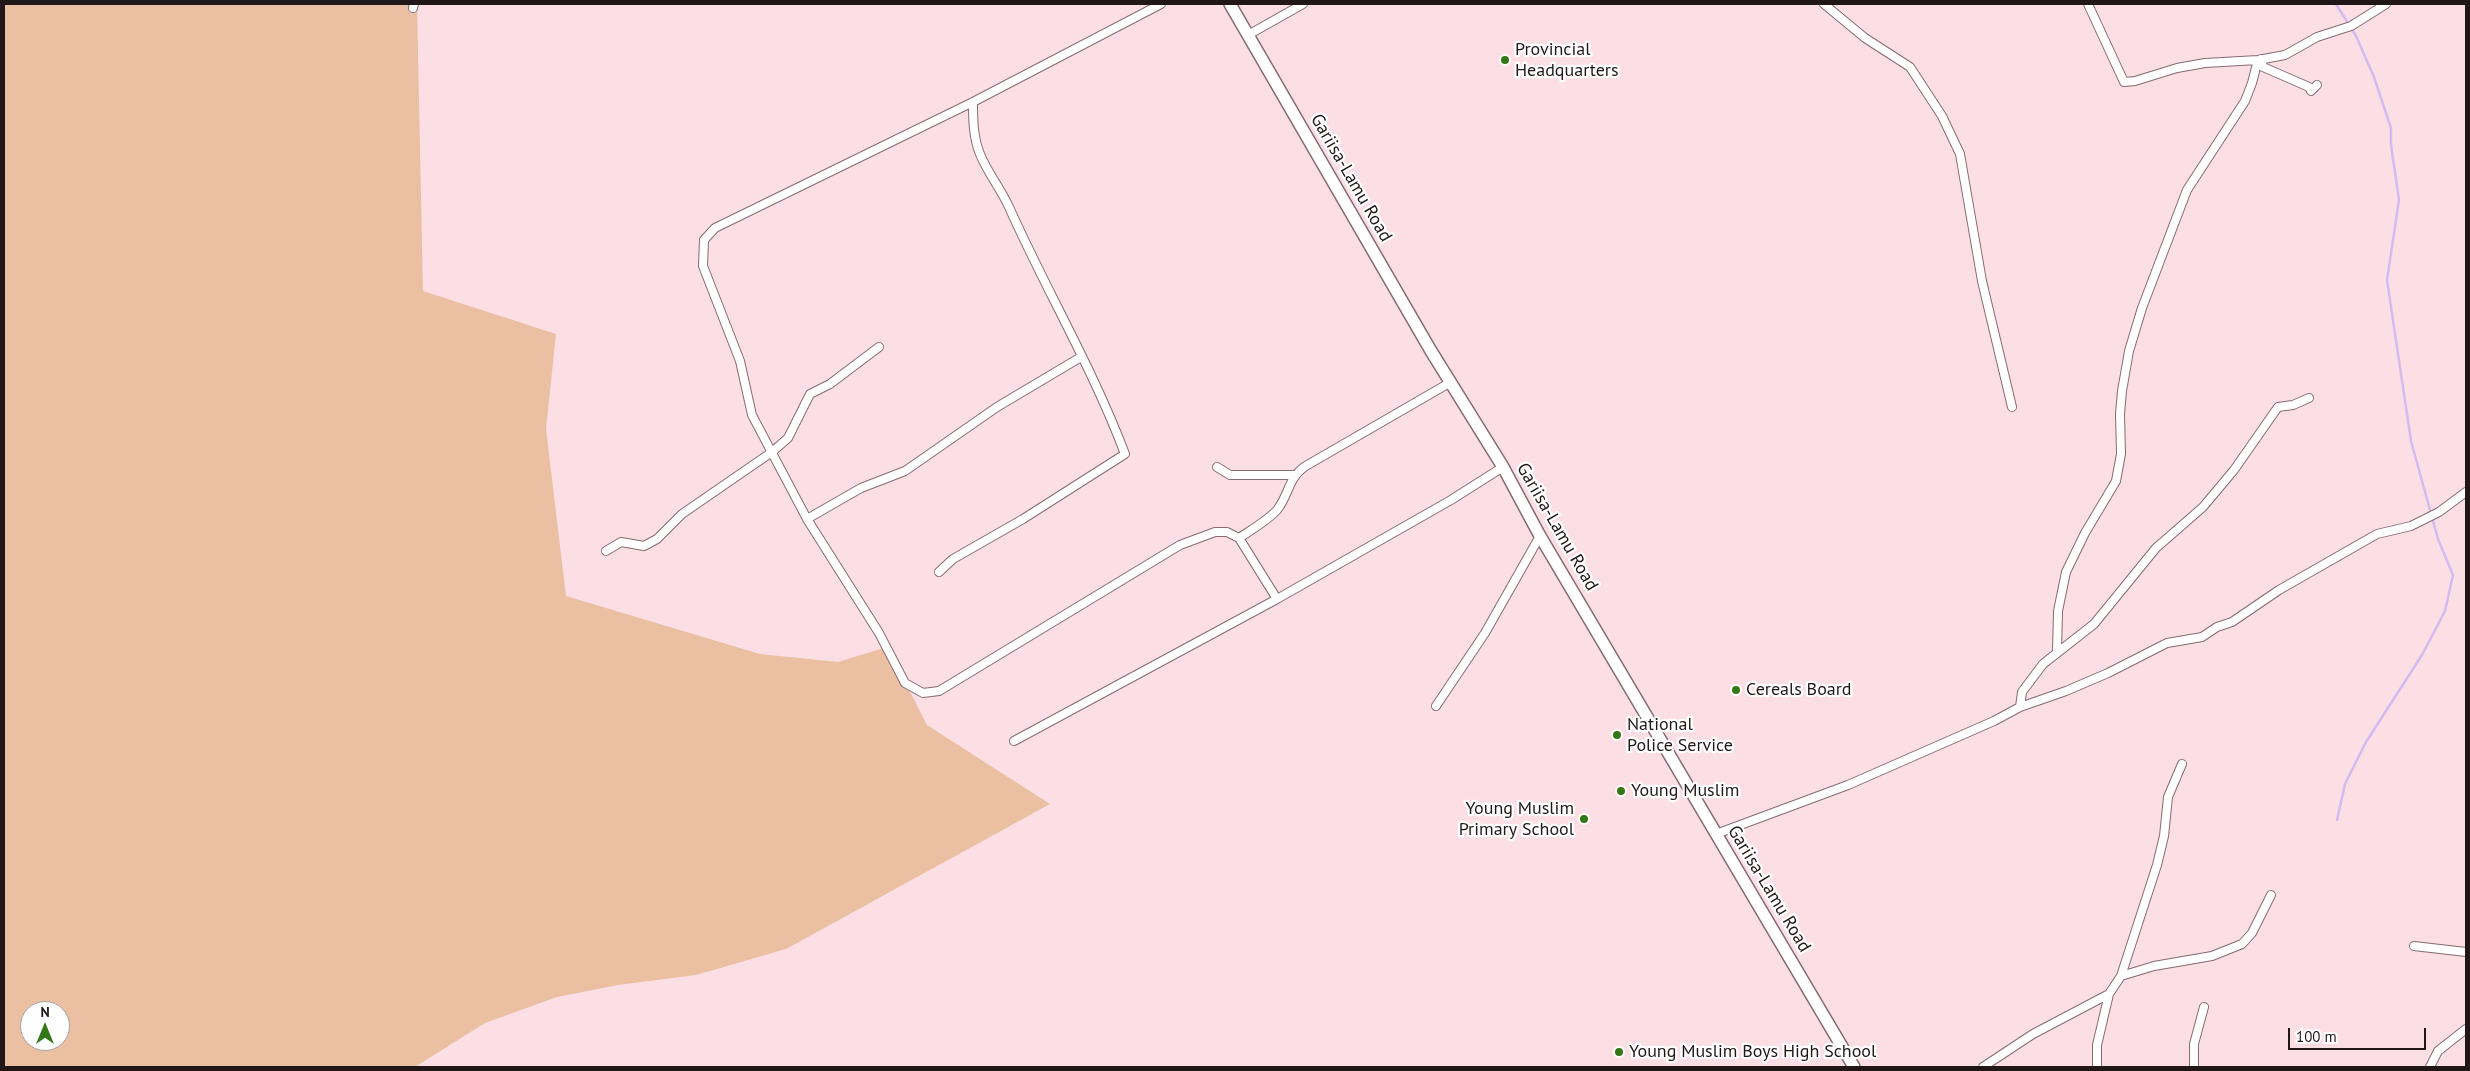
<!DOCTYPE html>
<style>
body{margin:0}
#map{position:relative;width:2470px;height:1071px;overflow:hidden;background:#fcdee5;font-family:"PT Sans",sans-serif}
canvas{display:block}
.frame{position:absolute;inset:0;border:5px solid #211719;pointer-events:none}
.north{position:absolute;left:20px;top:1001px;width:50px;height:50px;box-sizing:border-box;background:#fff;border:1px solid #a6a2a3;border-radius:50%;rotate:0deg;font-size:14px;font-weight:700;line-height:20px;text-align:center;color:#211719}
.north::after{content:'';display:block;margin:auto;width:18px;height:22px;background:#337717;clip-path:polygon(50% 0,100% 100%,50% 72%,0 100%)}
.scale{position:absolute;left:2288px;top:1028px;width:138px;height:22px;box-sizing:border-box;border:2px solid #211719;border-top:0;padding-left:6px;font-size:15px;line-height:18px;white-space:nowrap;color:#211719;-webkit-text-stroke:4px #fff;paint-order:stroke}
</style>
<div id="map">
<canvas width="2470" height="1071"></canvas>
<div class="frame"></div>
<div class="north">N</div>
<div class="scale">100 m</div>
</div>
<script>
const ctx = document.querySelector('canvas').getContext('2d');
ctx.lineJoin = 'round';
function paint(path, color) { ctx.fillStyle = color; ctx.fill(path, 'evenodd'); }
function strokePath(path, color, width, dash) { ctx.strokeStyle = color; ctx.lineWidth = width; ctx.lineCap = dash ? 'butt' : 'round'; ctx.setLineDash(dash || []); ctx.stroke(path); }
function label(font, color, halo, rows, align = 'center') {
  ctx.font = font + ' "PT Sans",sans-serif'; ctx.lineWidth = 4.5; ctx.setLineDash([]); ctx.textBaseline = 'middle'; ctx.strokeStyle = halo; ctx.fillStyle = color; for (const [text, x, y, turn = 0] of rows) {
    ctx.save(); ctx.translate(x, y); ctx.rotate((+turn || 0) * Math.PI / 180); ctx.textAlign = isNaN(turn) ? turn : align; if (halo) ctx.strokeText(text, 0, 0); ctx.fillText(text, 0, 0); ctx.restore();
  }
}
paint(new Path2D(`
 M4,4H417L423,291L556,334L546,429L566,596L760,654L838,662L887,647L927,725L1050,804L786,949L696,975L618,985L557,997L485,1023L415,1067H4ZM30,1011H60V1041H30Z`), '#ebc0a2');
strokePath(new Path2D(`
 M2336,4L2356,36L2374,77L2391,128V145L2399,200L2387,280L2411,441L2438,539L2453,575L2445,611L2422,655L2366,742L2345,784L2337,820`), '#d5baf0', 2.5);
const street = new Path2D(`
 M1161,4L973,102L715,228L704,240L703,266L740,361L752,415L807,519L879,633L905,683L923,693L939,691L1180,545L1215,532H1227L1239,538L1277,599L1451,500L1503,467
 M1824,4L1865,38L1910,67L1942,116L1960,154L1982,281L2012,407
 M2088,4L2124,82L2135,81L2177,68L2205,63L2258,60L2285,55L2317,37L2351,26L2386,4
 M413,8L414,4
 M1248,35L1303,4
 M2261,59L2263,67L2309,87L2311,91L2317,85
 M1217,467L1230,475H1294
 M807,519L861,488L905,471L997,407L1081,357
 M1239,538C1251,530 1267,521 1277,510C1289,495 1288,479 1304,467L1451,382
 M606,551L621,542L644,546L657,539L682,514L772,452L788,438L810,394L830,384L879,347
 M939,572L953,559L1023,519L1125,454C1093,369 1046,290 1009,207C1001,189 987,172 980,154C973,137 973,119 973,102
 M2057,651L2058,611L2066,572L2085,533L2116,481L2121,454L2120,414L2122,391L2129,351L2142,308L2187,190L2245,101L2252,83L2258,60
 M1436,706L1485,633L1540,536
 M2020,707L2022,692L2043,664L2094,624L2156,548L2203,507L2234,470L2278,407L2293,405L2309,398
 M1014,741L1277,599
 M1716,834L1848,785L1994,721L2020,707L2066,691L2108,673L2167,643L2202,637L2217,627L2232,622L2279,590L2377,534L2411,526L2439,512L2466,492
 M2414,946L2466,952
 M2121,976L2154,966L2212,956L2242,944L2252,933L2271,895
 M1983,1067L2033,1034L2109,994L2121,976L2157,865L2164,836L2168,797L2182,764
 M2097,1067V1045L2109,994
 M2194,1067V1044L2204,1007
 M2430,1067L2438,1051L2466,1029`);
const secondary = new Path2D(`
 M1230,4L1431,351L1503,467L1540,536L1854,1067`);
strokePath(street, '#856b72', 10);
strokePath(secondary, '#856b72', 14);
strokePath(street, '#fff', 8);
strokePath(secondary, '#fff', 11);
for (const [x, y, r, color] of [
 [1505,60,5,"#337717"],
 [1736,690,5,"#337717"],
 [1617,735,5,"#337717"],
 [1621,791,5,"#337717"],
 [1584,819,5,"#337717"],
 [1619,1052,5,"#337717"]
]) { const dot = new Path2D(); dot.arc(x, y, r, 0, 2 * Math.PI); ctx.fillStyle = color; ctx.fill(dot); strokePath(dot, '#fff', 2); }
label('18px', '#211719', '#fff', [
 ["Provincial",1515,50],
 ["Headquarters",1515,71],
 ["Cereals Board",1746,690],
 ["National",1627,725],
 ["Police Service",1627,746],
 ["Young Muslim",1631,791],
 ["Young Muslim",1574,809,"right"],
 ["Primary School",1574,830,"right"],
 ["Young Muslim Boys High School",1629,1052]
], 'left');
label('18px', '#211719', '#fff', [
 ["Gariisa-Lamu Road",1351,178,60],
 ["Gariisa-Lamu Road",1557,527,60],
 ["Gariisa-Lamu Road",1769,889,59]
]);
</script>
